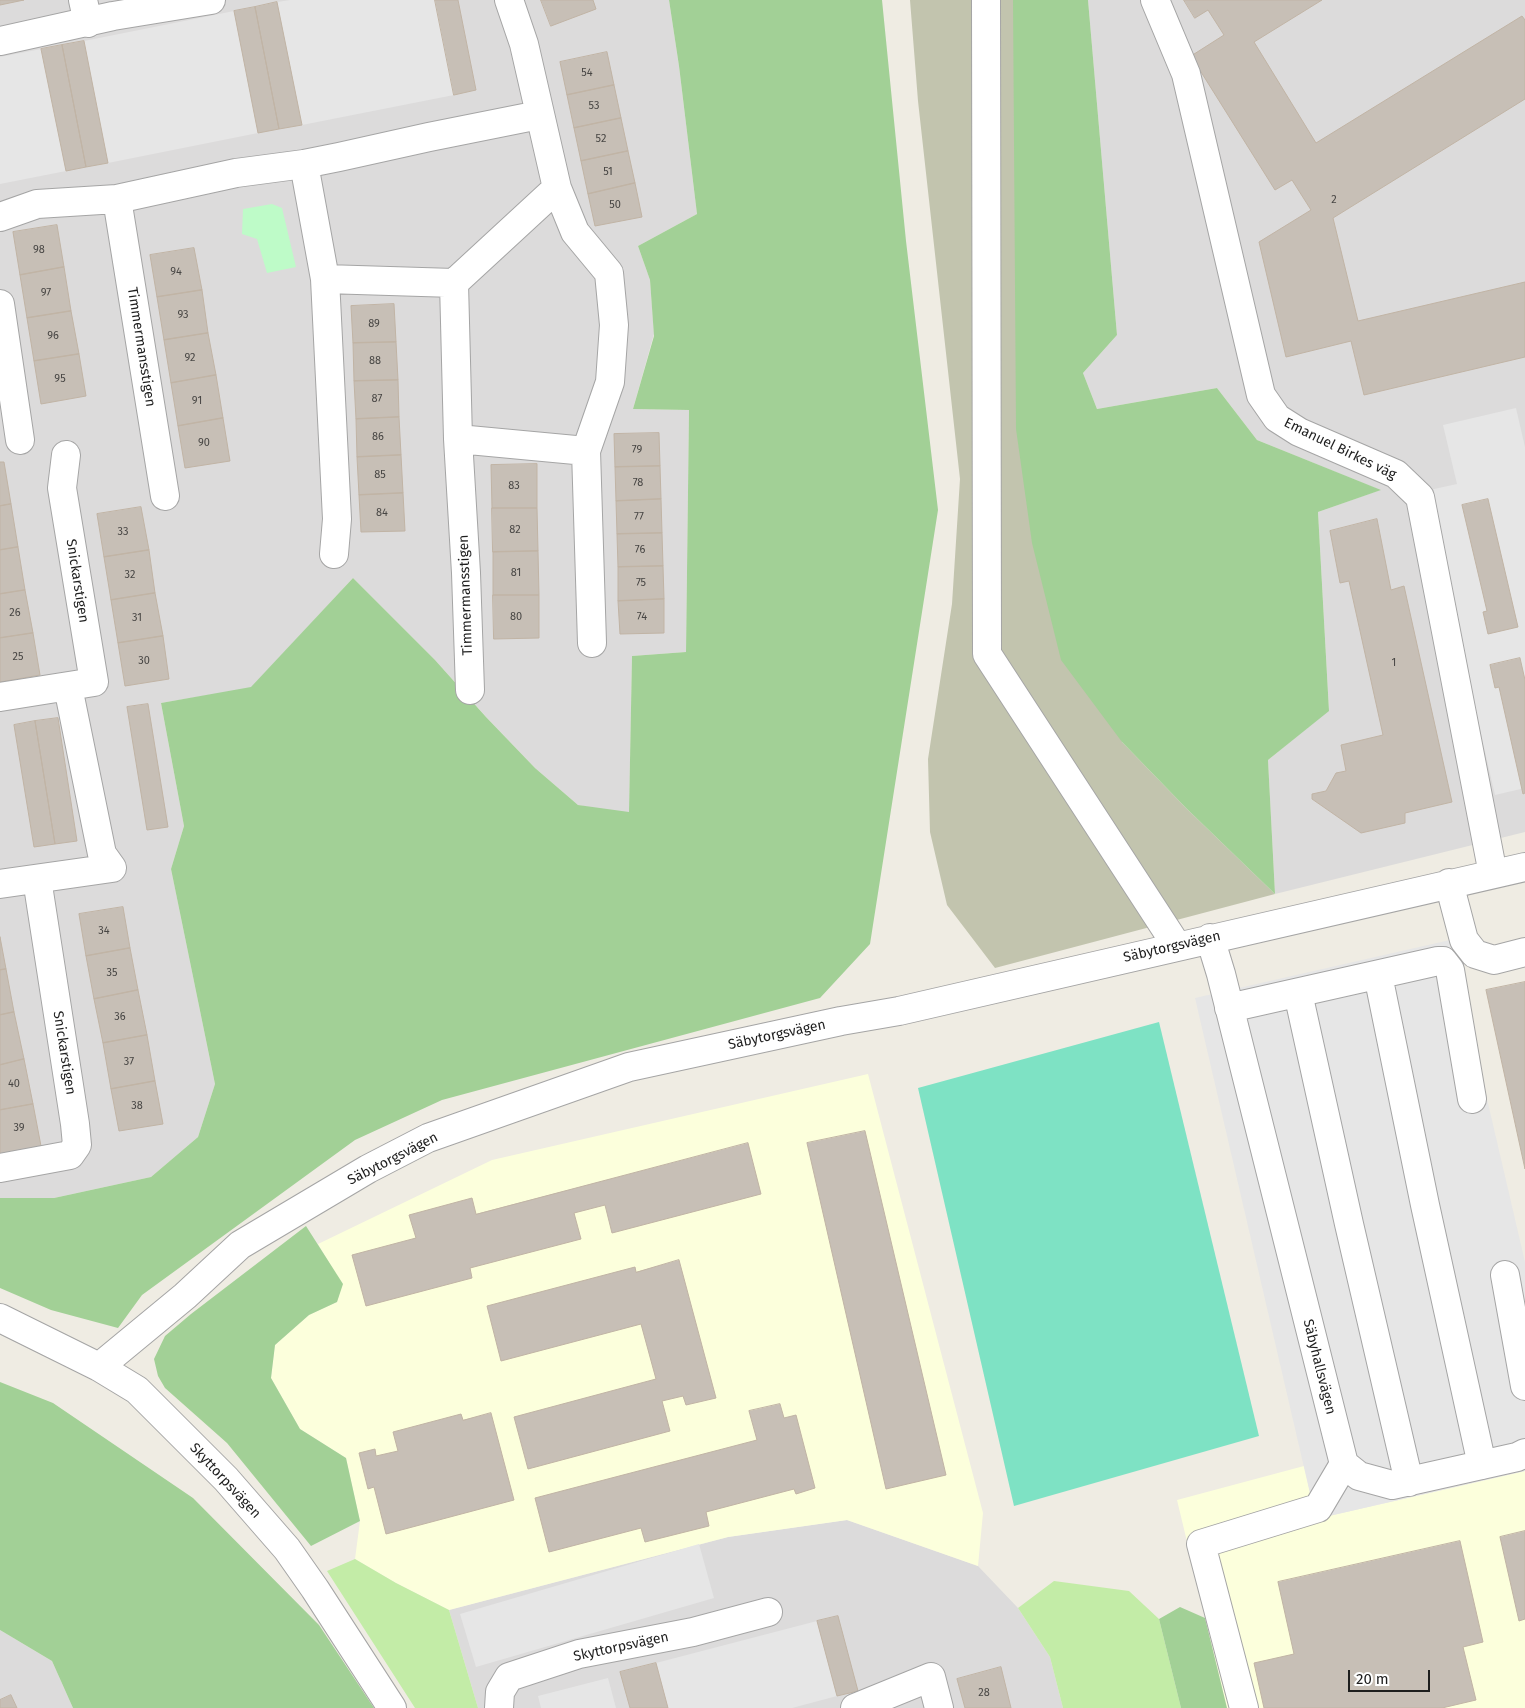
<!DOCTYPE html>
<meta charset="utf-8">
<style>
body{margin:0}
#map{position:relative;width:1525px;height:1708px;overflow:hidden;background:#efece3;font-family:"Fira Sans",sans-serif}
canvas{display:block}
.scale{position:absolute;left:1348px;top:1670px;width:82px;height:22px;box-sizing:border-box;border:2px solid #1e1e1e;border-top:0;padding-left:6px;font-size:15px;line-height:18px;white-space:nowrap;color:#1e1e1e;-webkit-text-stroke:4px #fff;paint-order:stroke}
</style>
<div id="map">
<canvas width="1525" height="1708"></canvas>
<div class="scale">20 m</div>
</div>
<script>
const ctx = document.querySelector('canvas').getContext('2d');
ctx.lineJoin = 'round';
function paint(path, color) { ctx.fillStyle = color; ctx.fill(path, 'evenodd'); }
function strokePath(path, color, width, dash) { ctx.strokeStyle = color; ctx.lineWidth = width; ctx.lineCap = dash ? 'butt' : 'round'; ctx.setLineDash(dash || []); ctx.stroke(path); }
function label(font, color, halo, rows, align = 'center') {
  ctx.font = font + ' "Fira Sans",sans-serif'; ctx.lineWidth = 4; ctx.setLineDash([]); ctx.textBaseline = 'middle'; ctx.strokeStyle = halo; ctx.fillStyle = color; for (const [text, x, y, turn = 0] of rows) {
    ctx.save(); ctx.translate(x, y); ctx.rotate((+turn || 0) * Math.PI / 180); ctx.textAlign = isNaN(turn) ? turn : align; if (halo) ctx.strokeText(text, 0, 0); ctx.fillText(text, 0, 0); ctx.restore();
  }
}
paint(new Path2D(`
 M0,0H669L679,66L697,214L638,246L650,280L654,334L633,409L689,410L686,652L632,656L629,815L578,805L535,768L488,719L435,660L353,578L251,688L161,703L184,826L171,869L215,1084L198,1137L151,1177L54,1198H0Z
 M1088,0H1525V832L1275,894L1268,760L1329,710L1318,512L1380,490L1257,440L1217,388L1097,409L1083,373L1117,335Z
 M847,1520L978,1566L1018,1608L1050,1657L1063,1708H478L449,1610L728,1537Z
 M0,1630L52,1661L73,1708H0Z`), '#dcdbdb');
paint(new Path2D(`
 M868,1074L983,1513L978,1566L847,1520L728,1537L449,1610L396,1583L355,1559L360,1521L346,1458L300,1429L271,1378L275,1345L309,1315L337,1302L342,1284L318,1244L492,1160Z
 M1304,1466L1316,1519L1525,1471V1708H1227L1177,1500Z`), '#fcffdc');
paint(new Path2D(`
 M910,0H1016L1122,742L1186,808L1275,894L995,968L947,905L930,832L928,759L952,604L960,479L918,101Z`), '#c2c4ae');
paint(new Path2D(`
 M355,1559L396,1583L449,1610L478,1708H415L327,1571Z
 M1054,1581L1129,1591L1159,1619L1181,1708H1063L1050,1657L1018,1608Z`), '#c3eca7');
paint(new Path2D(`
 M669,0H882L906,241L938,510L870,944L820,998L442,1100L355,1140L142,1295L118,1328L51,1310L0,1288V1198H54L151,1177L198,1137L215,1084L171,869L184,826L161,703L251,687L353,578L435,660L486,717L535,768L578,805L629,812L632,656L686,652L689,410L633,409L654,336L650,280L638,246L697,214L679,66Z
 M1013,0H1088L1117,335L1083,373L1097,409L1217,388L1257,440L1381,490L1318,512L1329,711L1268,760L1275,894L1186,808L1122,742L1061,660L1032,543L1016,429Z
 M306,1226L343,1284L337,1302L309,1315L275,1345L271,1378L300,1429L346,1458L360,1521L311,1546L227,1443L165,1388L158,1376L154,1359L165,1336L191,1314Z
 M0,1382L53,1403L193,1498L319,1625L374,1708H73L52,1661L0,1630Z
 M1180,1607L1205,1618L1227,1708H1181L1159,1619Z`), '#a2d096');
paint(new Path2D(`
 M272,204L282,208L296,267L267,273L257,239L242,234L243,209Z`), '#befbc8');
paint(new Path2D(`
 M1159,1022L1259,1436L1014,1506L918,1088Z`), '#7ee2c4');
paint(new Path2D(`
 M290,0H435L454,95L302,125L277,2Z
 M234,11L258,133L108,163L84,41Z
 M41,49L66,171L0,184V57Z
 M1516,408L1525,447V788L1495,795L1425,491L1457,484L1443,425Z
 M1450,940L1525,1262V1471L1316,1519L1195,998Z
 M699,1544L714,1598L476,1667L460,1614Z
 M817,1621L837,1696L792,1708H668L656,1663Z
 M608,1678L616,1708H541L538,1696Z`), '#e6e6e6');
const building = new Path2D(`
 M0,0H24L0,5Z
 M435,0H458L476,90L454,95Z
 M541,0H593L596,9L551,26Z
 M1184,0H1322L1254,42L1316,143L1522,16L1525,20V99L1333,218L1358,321L1525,282V357L1364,395L1351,341L1286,357L1259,242L1311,210L1292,180L1275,190L1191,56L1224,35L1208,10L1195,18Z
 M277,2L302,125L279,129L255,7Z
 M255,7L279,129L258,133L234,11Z
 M84,41L108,163L86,167L62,45Z
 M62,45L86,167L66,171L41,49Z
 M607,52L614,85L567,95L560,62Z
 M614,85L621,118L574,128L567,95Z
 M621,118L628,151L581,161L574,128Z
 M628,151L635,183L588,194L581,161Z
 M635,183L642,217L595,226L588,194Z
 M57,225L64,267L20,275L13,232Z
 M194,248L202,290L157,297L150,255Z
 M64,267L71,311L27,318L20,275Z
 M202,290L208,333L164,340L157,297Z
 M394,304L396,342L353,343L351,306Z
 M71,311L79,354L34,361L27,318Z
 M208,333L216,375L171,383L164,340Z
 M396,342L398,380L354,381L353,343Z
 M79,354L86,396L41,404L34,361Z
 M216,375L223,418L178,426L171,383Z
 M398,380L399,417L356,419L354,381Z
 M399,417L401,455L357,457L356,419Z
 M223,418L230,461L185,468L178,426Z
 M659,433L660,466L615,467L614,434Z
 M401,455L403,493L359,495L357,457Z
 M0,462H4L11,504L0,506Z
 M537,464V508H492L491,465Z
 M660,466L661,499L616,501L615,467Z
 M403,493L405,531L361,532L359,495Z
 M661,499L662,533L617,534L616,501Z
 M1488,499L1518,627L1488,634L1483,612L1487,611L1462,505Z
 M11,504L18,547L0,550V506Z
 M141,507L149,550L104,557L97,514Z
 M492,508H537L538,551L493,552Z
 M1377,519L1391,590L1404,586L1452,802L1405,813V823L1361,833L1312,799V794L1326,791L1336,773L1346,771L1341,745L1383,735L1349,581L1340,583L1330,531Z
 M662,533L663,566L618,567L617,534Z
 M18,547L25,590L0,594V550Z
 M149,550L155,593L111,600L104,557Z
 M538,551L539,595H493V552Z
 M663,566L664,599L618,601V567Z
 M25,590L33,633L0,638V594Z
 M155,593L163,636L118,643L111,600Z
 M493,595H539V638L494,639Z
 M664,599V633L620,634L618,601Z
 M33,633L40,675L0,682V638Z
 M163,636L169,679L125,686L118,643Z
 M1520,658L1525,680V793L1523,794L1499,687L1495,688L1490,665Z
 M148,704L168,827L147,830L127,707Z
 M58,718L77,841L55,844L35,721Z
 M35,721L55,844L34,847L14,725Z
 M123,907L130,948L86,956L79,914Z
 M0,937L6,969L0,970Z
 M130,948L138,990L94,999L86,956Z
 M6,969L14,1012L0,1015V970Z
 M1525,982V1169L1486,990Z
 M138,990L147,1035L103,1043L94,999Z
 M14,1012L24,1059L0,1065V1015Z
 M147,1035L155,1081L111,1089L103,1043Z
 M24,1059L33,1104L0,1110V1065Z
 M155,1081L163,1124L119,1131L111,1089Z
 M33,1104L41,1146L0,1154V1110Z
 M865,1131L946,1475L886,1489L807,1143Z
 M748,1143L761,1194L612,1233L605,1205L574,1213L581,1239L470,1268L472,1278L366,1306L352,1255L416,1238L409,1215L472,1198L476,1214Z
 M679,1260L716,1398L686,1405L683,1396L662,1401L670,1431L528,1469L514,1417L656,1379L641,1324L501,1361L487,1306L635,1267L636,1272Z
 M780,1404L784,1418L796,1415L815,1488L796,1494L794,1489L706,1512L709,1526L645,1542L641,1528L549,1552L535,1498L757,1440L749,1411Z
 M491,1413L514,1500L386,1534L374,1487L368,1489L359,1453L375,1449L376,1456L398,1451L393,1432L461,1414L463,1420Z
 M1525,1531V1619L1519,1621L1500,1537Z
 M1460,1541L1483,1642L1463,1647L1476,1700L1442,1708H1264L1254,1663L1294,1654L1278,1582Z
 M838,1616L858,1691L837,1696L817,1621Z
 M656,1663L668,1708H630L620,1672Z
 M1001,1667L1011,1708H965L957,1679Z
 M11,1695L17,1708H0V1700Z`);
paint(building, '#c7bfb6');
strokePath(building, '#c1b4a5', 1);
const minor = new Path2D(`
 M83,0L88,23
 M509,0L524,44L557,188L575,232L609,273L614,325L610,382L586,451
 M986,0L987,654L1177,946
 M1155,0L1186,74L1261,395L1277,418L1299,432L1396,474L1420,497L1493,874
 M0,41L113,16L211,0
 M304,164L325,279L337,519L334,554
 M117,199L165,496
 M0,217L37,204L117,199L236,173L304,164L339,157L429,137L539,115
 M325,279L454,283L458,439L466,573L470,690
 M454,283L557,188
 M0,304L20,440
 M458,439L586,451L592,643
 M0,697L94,682L62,488L66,455
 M1449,883L1464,940L1475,954L1494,960L1525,952
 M0,884L112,868L102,854L68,687
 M1210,938L1221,974L1344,1464L1318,1508L1201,1544L1244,1708
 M1378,975L1425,1205L1482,1465
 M1298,993L1349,1224L1409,1482
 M1229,1008L1438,961H1443L1450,970L1472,1099
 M0,1168L70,1155L77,1145L75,1124L37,879
 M1505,1275L1525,1386
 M0,1318L99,1367L137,1390L226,1479L287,1549L315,1589L392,1708
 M99,1367L185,1296L240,1245L368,1169L428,1138L629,1067L841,1021L899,1011L1525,867
 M1344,1464L1359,1476L1392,1485L1517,1457L1525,1453
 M499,1708L500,1692L509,1677L579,1654L693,1632L768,1612
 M855,1708L931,1677L939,1708`);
strokePath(minor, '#a5a5a5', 30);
strokePath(minor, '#fff', 28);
label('11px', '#484644', null, [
 ["54",587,73],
 ["53",594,106],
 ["52",601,139],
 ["51",608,172],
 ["2",1334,200],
 ["50",615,205],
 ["98",39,250],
 ["94",176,272],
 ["97",46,293],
 ["93",183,315],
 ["89",374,324],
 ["96",53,336],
 ["92",190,358],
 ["88",375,361],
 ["95",60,379],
 ["87",377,399],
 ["91",197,401],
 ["86",378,437],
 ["90",204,443],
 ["79",637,450],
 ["85",380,475],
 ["78",638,483],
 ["83",514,486],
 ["84",382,513],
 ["77",639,517],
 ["82",515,530],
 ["33",123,532],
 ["76",640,550],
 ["81",516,573],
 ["32",130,575],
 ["75",641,583],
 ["26",15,613],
 ["80",516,617],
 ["74",642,617],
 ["31",137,618],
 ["25",18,657],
 ["30",144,661],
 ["1",1394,663],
 ["34",104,931],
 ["35",112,973],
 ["36",120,1017],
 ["37",129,1062],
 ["40",14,1084],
 ["38",137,1106],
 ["39",19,1128],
 ["28",984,1693]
]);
label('14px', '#1e1e1e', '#fff', [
 ["Timmermansstigen",141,347,81],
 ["Emanuel Birkes väg",1340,449,26],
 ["Snickarstigen",77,581,81],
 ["Timmermansstigen",466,595,-92],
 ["Säbytorgsvägen",1172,947,-13],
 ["Säbytorgsvägen",777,1035,-12],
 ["Snickarstigen",64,1053,81],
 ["Säbytorgsvägen",393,1159,-27],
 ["Säbyhallsvägen",1319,1367,76],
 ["Skyttorpsvägen",225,1481,47],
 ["Skyttorpsvägen",621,1647,-12]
]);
</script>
